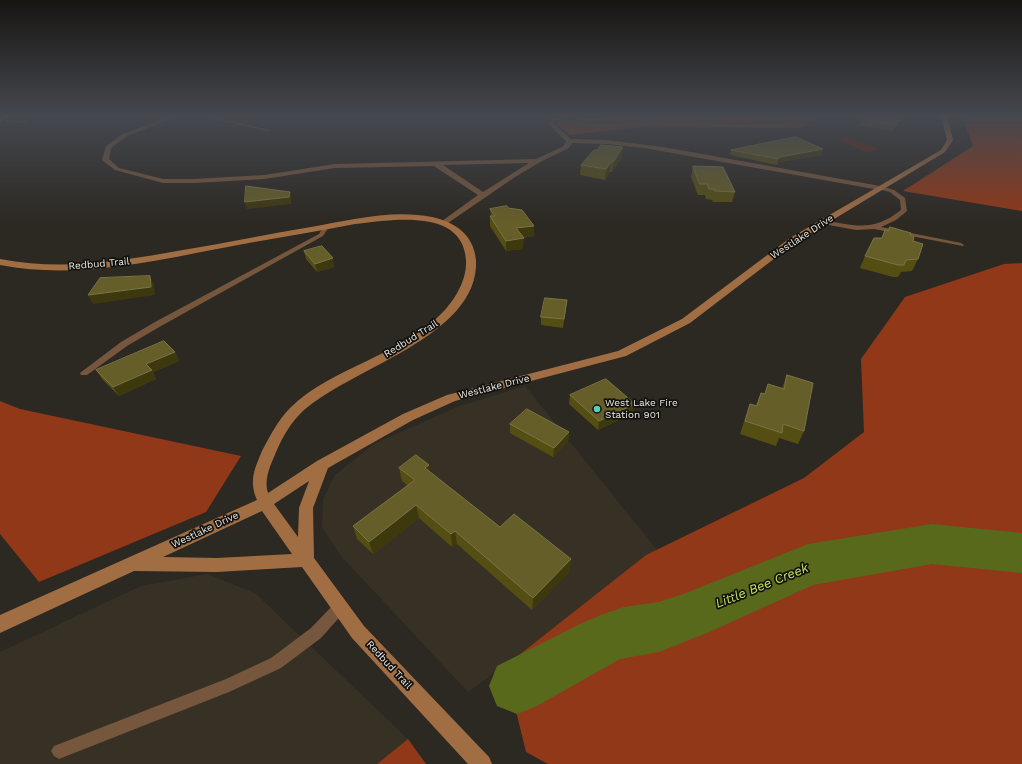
<!DOCTYPE html>
<style>
body{margin:0}
canvas{display:block;background:#2c2822}
</style>
<canvas width="1022" height="764"></canvas>
<script>
const ctx = document.querySelector('canvas').getContext('2d');
ctx.lineJoin = 'round';
function paint(path, color) { ctx.fillStyle = color; ctx.fill(path, 'evenodd'); }
function strokePath(path, color, width, dash) { ctx.strokeStyle = color; ctx.lineWidth = width; ctx.lineCap = dash ? 'butt' : 'round'; ctx.setLineDash(dash || []); ctx.stroke(path); }
function label(font, color, halo, rows, align = 'center') {
  ctx.font = font + ' "Work Sans",sans-serif'; ctx.lineWidth = 3.5; ctx.setLineDash([]); ctx.textBaseline = 'middle'; ctx.strokeStyle = halo; ctx.fillStyle = color; for (const [text, x, y, turn = 0] of rows) {
    ctx.save(); ctx.translate(x, y); ctx.rotate((+turn || 0) * Math.PI / 180); ctx.textAlign = isNaN(turn) ? turn : align; if (halo) ctx.strokeText(text, 0, 0); ctx.fillText(text, 0, 0); ctx.restore();
  }
}
paint(new Path2D(`
 M525,386L657,550L646,555L505,666L468,692L342,557L322,528L323,499L335,475L374,444L457,407Z
 M207,574L255,593L408,739L377,764H0V652L141,586Z`), '#373024');
paint(new Path2D(`
 M850,137L879,150L866,152L837,139Z`), '#5f210b');
paint(new Path2D(`
 M611,116H824L799,128L640,127L570,135L556,124L560,121Z
 M962,116H1022V211L903,191L973,146Z
 M1022,263V764H548L526,752L505,666L646,555L804,478L864,432L861,359L905,297L1004,264Z
 M0,401L20,409L241,456L206,512L39,582L0,534Z
 M408,739L426,764H377Z`), '#913818');
paint(new Path2D(`
 M540,116H544L548,118L547,119Z
 M804,116H807L799,122L778,127H723L672,124L593,127L561,121L562,120L593,125L672,122L723,125H778L797,120Z
 M5,120L27,121L28,122L27,123L6,122Z`), '#58691c');
paint(new Path2D(`
 M932,524L1022,533V573L932,564L813,585L707,633L659,652L620,659L537,706L517,714L497,706L489,686L497,666L582,623L601,615L624,607L659,602L686,593L808,544Z`), '#58691c');
paint(new Path2D(`
 M200,116H209L270,130L268,131Z
 M880,186L894,190L905,198L907,211L896,220L881,227L961,243L964,245L963,246L874,229L856,230L823,224L820,222L823,220C856,226 873,232 901,210L900,200L890,192L878,189L877,188Z
 M324,226L329,227L323,236L161,326L127,346L87,375H81L80,373L121,342L155,322L319,234Z
 M340,601L345,603L346,607L345,611L321,638L281,668L229,692L59,759L54,756L51,751L54,746L226,679L271,658L311,628L335,603Z`), '#76563c');
paint(new Path2D(`
 M170,116H179L127,136L111,148L109,159L119,168L163,179H194L264,175L335,164L536,159L564,146L566,141L547,123L552,118L583,116L556,121L553,123L571,139L607,140L663,147L880,186L884,188L880,190L644,148L607,144L572,143L569,148L542,161L515,177L445,225H442L441,223L442,221L478,195L434,166L335,168L264,179L194,183H163L115,170L102,160L106,146L123,134ZM529,163L483,192L443,165Z`), '#76563c');
paint(new Path2D(`
 M4,116H12L0,122V118Z
 M941,116H947L953,140L945,152L796,242L690,323L626,356L455,401L413,420L328,468L313,508L314,558L364,626L489,757L492,764H468L352,638L302,567L217,572L134,571L0,633V615L257,500C249,481 254,470 262,451C270,436 278,420 290,408C333,366 402,356 444,311C456,298 467,279 466,260C463,207 390,220 355,224C309,233 263,240 217,249C144,263 74,279 0,265V259C63,271 121,261 183,250C226,243 268,234 311,227C350,220 393,209 432,217C455,222 474,235 476,260C480,338 345,369 300,414C288,426 280,442 274,457C269,468 264,481 268,493L317,461L403,414L447,395L618,351L682,319L790,238L941,150L947,140ZM309,481L299,508L298,537L274,504ZM262,511L292,554L217,558L163,557Z`), '#a16e44');
paint(new Path2D(`
 M904,116L897,127H895L893,131L860,125L862,119Z
 M823,149L821,155L779,162L777,165L730,155L731,150Z
 M622,157L612,172H610L605,180L580,175L581,165Z
 M693,166L735,192L732,202H713L712,200L706,199L705,195H698L691,177Z
 M508,208L534,226V236L523,238V249L506,251L490,226V216H491L490,209Z
 M888,231L910,235L913,241L918,259L912,271L901,272L898,277H893L860,268L865,256Z
 M304,251L334,267L317,272L306,259Z
 M567,300L566,309L563,328L541,325V317Z
 M175,352L179,361L153,372L156,379L119,396L102,379L96,370Z
 M787,375L804,431L798,444L779,438L776,446L740,434L750,404L756,405L761,393L764,394L768,384L782,388Z
 M570,395L633,413L598,430L569,404Z
 M510,424L569,432L568,441L553,457L510,433Z
 M399,468L430,472L500,527L570,571L532,610L457,544L452,547L419,518L373,554L357,539L353,526L408,486L402,481Z`), '#554e12');
paint(new Path2D(`
 M903,116H904L897,127L900,121Z
 M623,147L622,157L612,172L613,162Z
 M823,149L821,155L779,162L777,165L778,159L780,157Z
 M611,162L610,172L605,180L606,169Z
 M290,192L291,200V204L247,209L245,202Z
 M534,226V236L516,239V228Z
 M524,238L523,249L506,251V241Z
 M333,258L334,267L317,272L315,264Z
 M150,276L154,285L155,295L93,304L88,295Z
 M567,300L566,309L563,328L564,319Z
 M175,352L179,361L153,372L156,379L119,396L113,387L146,364Z
 M635,404L633,413L598,430L599,421Z
 M569,432L568,441L553,457L554,448Z
 M429,465L431,478L425,468Z
 M416,505L419,518L373,554L369,542Z
 M455,531L457,544L452,547L451,534Z
 M571,559L570,571L532,610L533,598Z`), '#3e380f');
const building = new Path2D(`
 M865,116H903L900,121H898L895,125L862,119Z
 M796,137L823,149L780,157L778,159L731,150Z
 M601,145L623,147L613,162H611L606,169L581,165L594,150H597Z
 M693,166L723,167L735,192L715,191L714,189H709L707,184H700Z
 M246,186L290,192L289,197L245,202Z
 M507,206L508,208L522,210L534,226L516,228L524,238L506,241L490,216H495L490,209Z
 M890,227L911,233L910,235L914,237L913,241L923,244L918,259L906,260L904,265H898L865,256L874,238H882L885,230L888,231Z
 M322,246L333,258L315,264L304,251Z
 M150,276L151,287L88,295L100,278Z
 M545,298L567,300L564,319L541,317Z
 M164,341L175,352L146,364L152,370L113,387L96,370Z
 M787,375L813,383L804,431L783,424L782,433L745,421L750,404L757,406L761,393L765,394L768,384L784,389Z
 M606,379L635,404L599,421L570,395Z
 M527,409L569,432L554,448L510,424Z
 M416,455L429,465L425,468L500,527L514,514L571,559L533,598L455,531L451,534L416,505L369,542L353,526L415,480L399,468Z`);
paint(building, '#655e28');
strokePath(building, '#7a7446', 1);
const sky = ctx.createLinearGradient(0, 0, 0, 223);
sky.addColorStop(0, '#181613');
sky.addColorStop(0.52, '#45484f');
sky.addColorStop(1, '#45484f00');
ctx.fillStyle = sky;
ctx.fillRect(0, 0, 1022, 223);
for (const [x, y, r, color] of [
 [597,409,4,"#59cebe"]
]) { const dot = new Path2D(); dot.arc(x, y, r, 0, 2 * Math.PI); ctx.fillStyle = color; ctx.fill(dot); strokePath(dot, '#13110e', 1.5); }
label('10px', '#ebe9e4', '#13110e', [
 ["Westlake Drive",802,237,-33],
 ["Redbud Trail",99,264,-5],
 ["Redbud Trail",411,339,-32],
 ["Westlake Drive",494,387,-14],
 ["Westlake Drive",205,530,-25],
 ["Redbud Trail",389,665,47]
]);
label('10px', '#ebe9e4', '#13110e', [
 ["West Lake Fire",605,403],
 ["Station 901",605,415]
], 'left');
label('italic 13px', '#c3e362', '#13110e', [
 ["Little Bee Creek",762,586,-22]
]);
</script>
